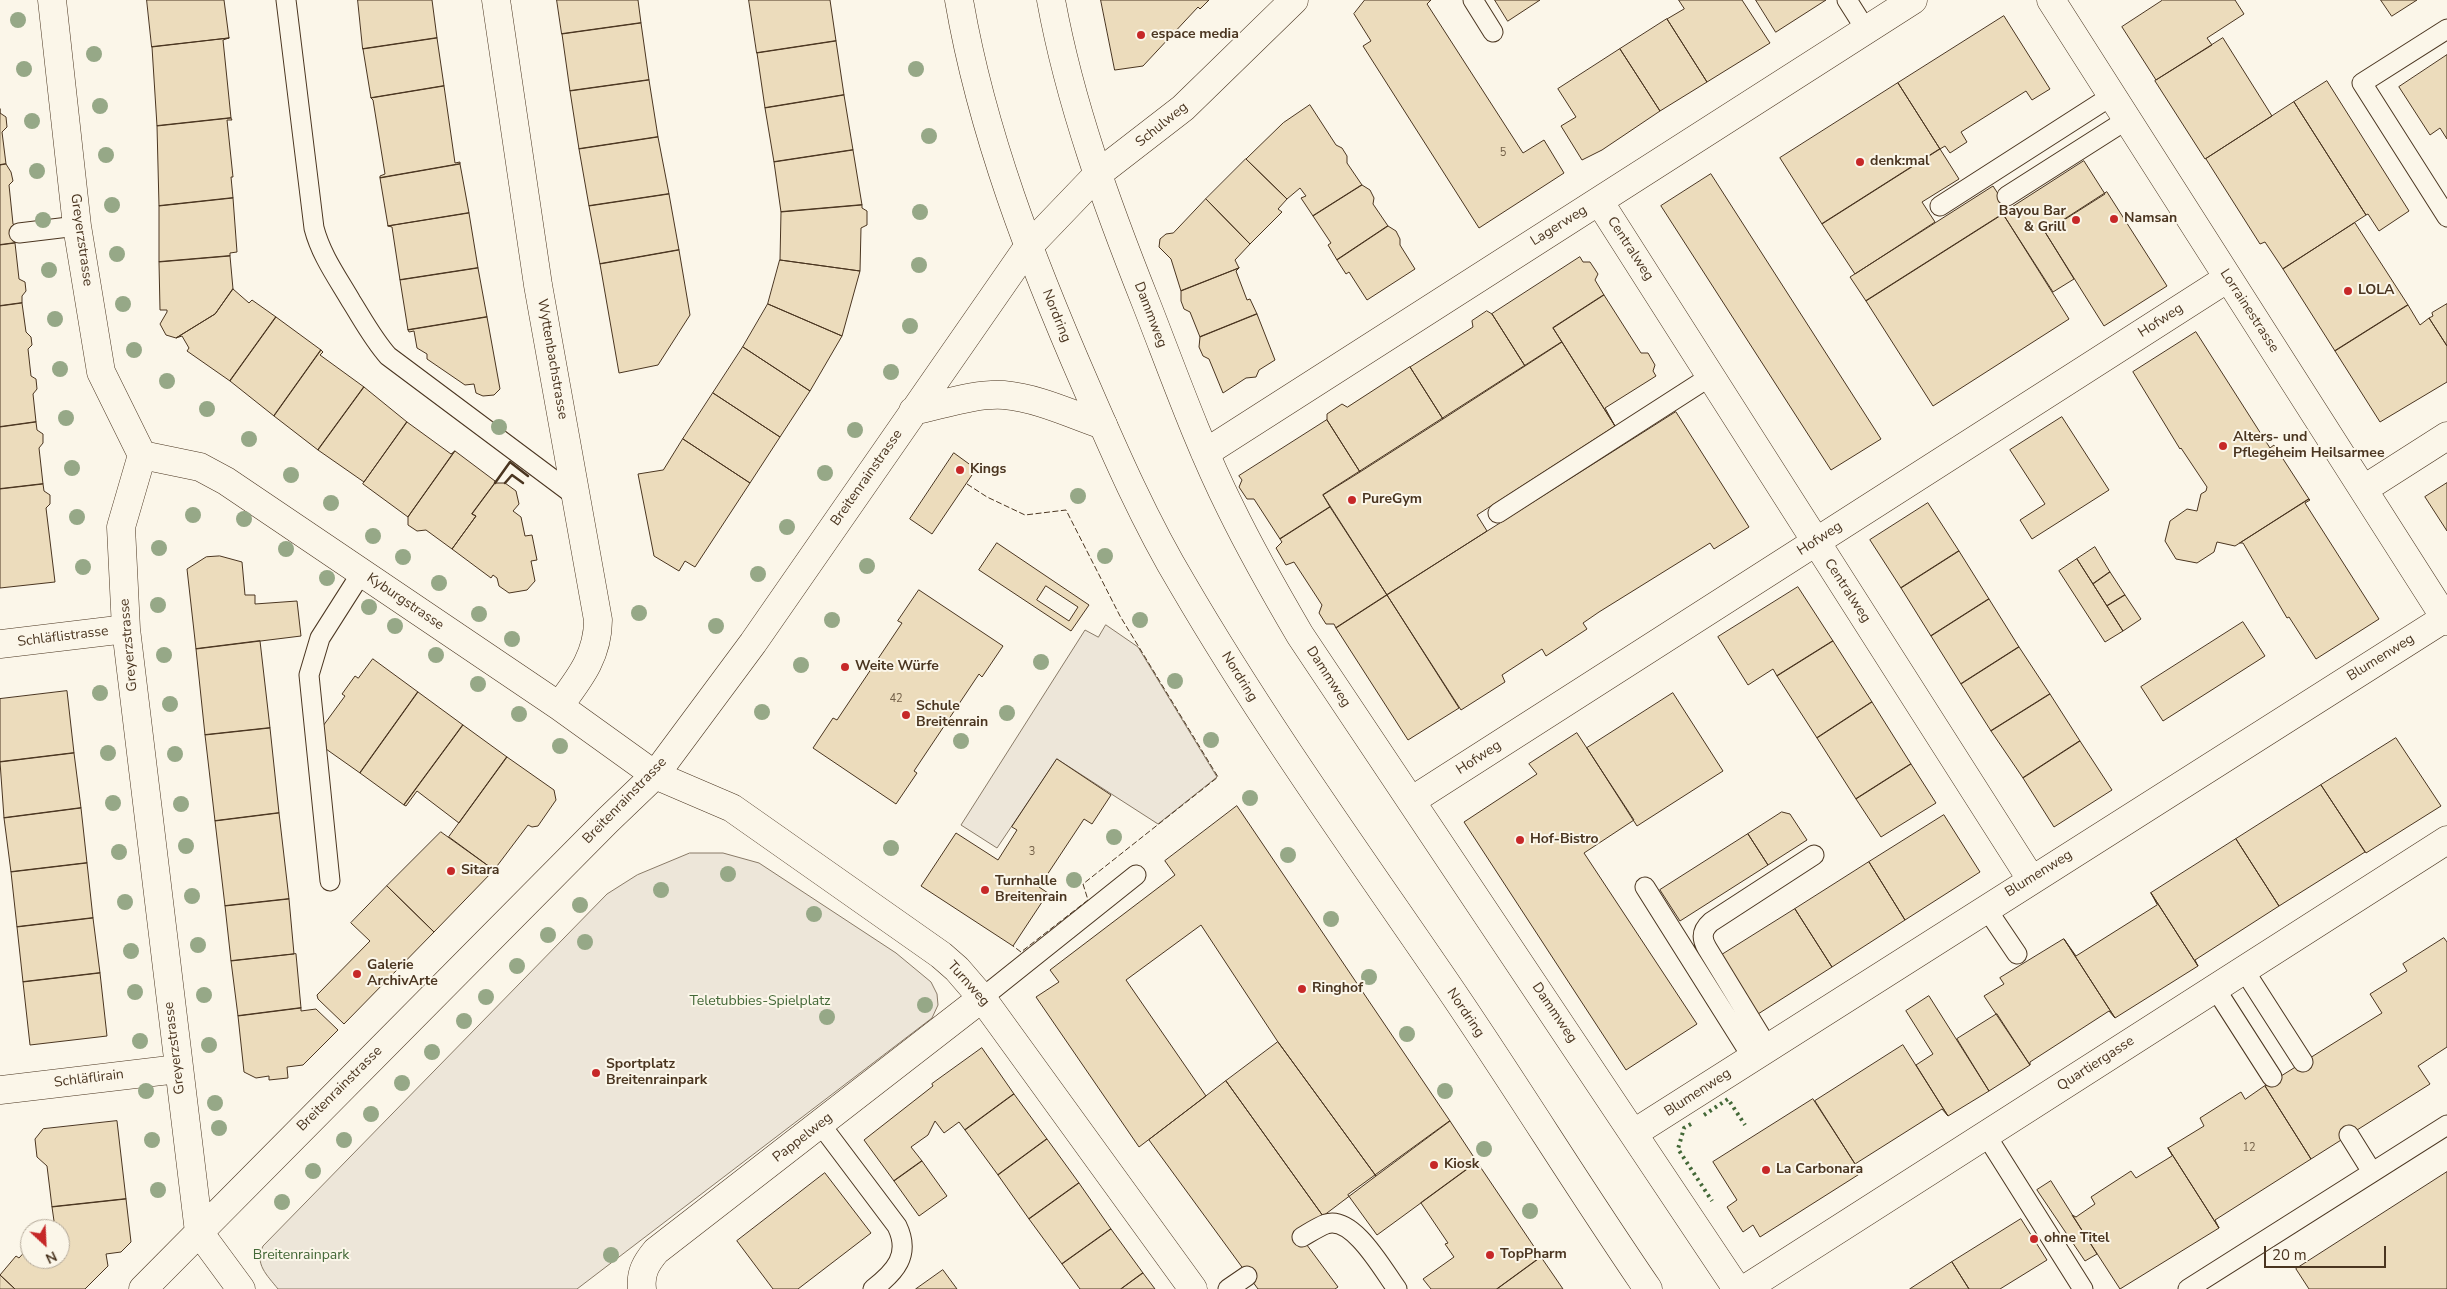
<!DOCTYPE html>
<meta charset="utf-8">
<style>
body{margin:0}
#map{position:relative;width:2447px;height:1289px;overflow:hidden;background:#fbf6e9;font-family:"Nunito Sans",sans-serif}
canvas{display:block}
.north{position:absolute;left:20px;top:1219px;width:50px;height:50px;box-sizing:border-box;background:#fbf6e9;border:1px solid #b4a999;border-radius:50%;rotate:155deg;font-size:14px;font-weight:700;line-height:20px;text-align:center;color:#4a3520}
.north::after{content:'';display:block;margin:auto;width:18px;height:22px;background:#c62828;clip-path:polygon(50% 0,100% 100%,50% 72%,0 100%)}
.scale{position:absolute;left:2264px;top:1246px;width:122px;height:22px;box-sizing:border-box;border:2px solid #4a3520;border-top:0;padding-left:6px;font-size:15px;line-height:18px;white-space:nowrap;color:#4a3520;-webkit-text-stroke:4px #fbf6e9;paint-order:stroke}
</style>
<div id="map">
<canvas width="2447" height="1289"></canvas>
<div class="north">N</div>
<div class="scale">20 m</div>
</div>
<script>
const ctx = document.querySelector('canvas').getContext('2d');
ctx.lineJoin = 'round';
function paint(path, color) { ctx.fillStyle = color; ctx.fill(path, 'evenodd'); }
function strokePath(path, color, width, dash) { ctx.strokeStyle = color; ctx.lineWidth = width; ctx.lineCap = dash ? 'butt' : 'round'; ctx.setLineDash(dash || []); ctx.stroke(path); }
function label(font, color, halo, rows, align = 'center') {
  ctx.font = font + ' "Nunito Sans",sans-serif'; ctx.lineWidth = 4; ctx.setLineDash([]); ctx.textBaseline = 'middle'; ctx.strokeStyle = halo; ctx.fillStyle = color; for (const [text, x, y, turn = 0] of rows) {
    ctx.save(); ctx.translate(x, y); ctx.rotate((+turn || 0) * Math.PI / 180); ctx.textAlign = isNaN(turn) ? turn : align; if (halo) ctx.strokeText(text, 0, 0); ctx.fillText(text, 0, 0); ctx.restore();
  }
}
const green = new Path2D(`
 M1106,625L1138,647L1217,777L1158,824L1057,759L997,848L961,825L1085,630L1098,637Z
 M690,853H723L759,863L896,953L931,982L937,994L938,1005L932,1018L577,1289H278C267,1275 254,1264 263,1246L607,894L637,875Z`);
paint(green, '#ede6d9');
strokePath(green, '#887966', 1);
const building = new Path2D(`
 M147,0H224L229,38L152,47Z
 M358,0H432L437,38L363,49Z
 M557,0H638L641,23L562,34Z
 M749,0H830L836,41L757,53Z
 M1101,0H1209L1200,9L1198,7L1143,66L1115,70Z
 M1365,0H1431L1427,4L1523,153L1544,140L1564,173L1479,228L1363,46L1371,41L1354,14Z
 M1495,0H1540L1508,21Z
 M1679,0H1742L1770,43L1707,82L1667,19L1684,9Z
 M1756,0H1826L1776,32Z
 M2163,0H2235L2244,14L2207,38L2212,45L2156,80L2122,27Z
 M2381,0H2417L2392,16Z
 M2004,16L2050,89L2032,100L2026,91L1961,132L1967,142L1950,153L1945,146L1940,149L1898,83Z
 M1667,19L1707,82L1660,111L1620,49Z
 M641,23L649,80L570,91L562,34Z
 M229,38L223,40L231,118L157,126L152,47Z
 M437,38L444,86L371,98L363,49Z
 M2223,38L2272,116L2205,159L2155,81Z
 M836,41L844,95L765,108L757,53Z
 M1620,49L1660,111L1602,150L1582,160L1561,126L1576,117L1558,89Z
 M2447,55V139L2440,128L2430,135L2399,87Z
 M649,80L658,137L579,149L570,91Z
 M2327,81L2409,211L2379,231L2368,214L2366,215L2294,102Z
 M1898,83L1940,149L1822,224L1780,158Z
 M444,86L455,163L460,162V164L380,178V176L385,174L373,100L371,98Z
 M844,95L853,150L774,162L765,108Z
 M2294,102L2366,215L2283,269L2265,242L2260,244L2206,159Z
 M1310,105L1336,145L1342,148L1347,156V163L1362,185L1313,216L1301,198L1306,196L1300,188L1287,199L1246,159L1283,123Z
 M0,109V113L6,117L7,127L2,132L6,164L0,165Z
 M231,118L232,120H227L233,177H231L233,198L159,206L157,126Z
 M658,137L669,194L589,206L579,149Z
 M1940,149L1959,179L1922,202L1935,222L1855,274L1822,224Z
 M853,150L862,205L781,212L774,162Z
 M1246,159L1287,199L1278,209L1282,212L1250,244L1206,199Z
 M2084,161L2105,194L2045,232L2074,279L2053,292L2003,214L1866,301L1850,277L1993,186L2008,209Z
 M6,164L11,172L13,181L9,185L13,224L18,228L15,243L0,245V165Z
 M460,164L469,213L388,226L380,178Z
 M1711,174L1881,439L1831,470L1661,206Z
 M1362,185L1370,190L1374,198L1373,204L1388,226L1337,260L1328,245L1331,243L1313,216Z
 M2107,192L2167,286L2104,326L2045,232Z
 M669,194L679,250L600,264L589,206Z
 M233,198L237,252L230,253V256L159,262V206Z
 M1206,199L1250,244L1235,260L1239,268L1181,291L1171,259L1159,247L1160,239L1166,234L1173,233Z
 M862,205V208L867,211V225L861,228L860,271L780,260L781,212Z
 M469,213L478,268L400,280L392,227L388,226Z
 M2003,214L2069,319L1933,406L1866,301Z
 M2355,223L2408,305L2335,351L2283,269Z
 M1388,226L1396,231L1400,239V245L1415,269L1367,300L1349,272L1346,274L1337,260Z
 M15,243L19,279L25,282L26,291L22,296V303L0,306V245Z
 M679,250L690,315L658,365L619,373L600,264Z
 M230,256L233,289L215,314L176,338L166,335L160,324L167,312V310H160L159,262Z
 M1580,257L1583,262H1590L1598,274L1595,280L1604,295L1553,328L1562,342L1525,366L1492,314Z
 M780,260L860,271L842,336L768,304Z
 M478,268L487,317L408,330L400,280Z
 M1239,268L1236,271L1247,300L1250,299L1257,314L1200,337L1190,312L1184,309L1181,301V291Z
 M233,289L249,303L252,300L276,317L230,381L187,351L189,348L182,336L176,338L215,314Z
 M1604,295L1641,353H1648L1655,365L1653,371L1656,376L1605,408L1615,426L1553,328Z
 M22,303L26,332L31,337L32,345L28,349L31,376L36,379L37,389L33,394L36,422L0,427V306Z
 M768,304L842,336L810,391L743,347Z
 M2447,304V346L2429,318L2433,316L2432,313Z
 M2408,305L2420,325L2429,318L2447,346V382L2380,422L2335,351Z
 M1487,311L1492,314L1525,366L1443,419L1410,367L1473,327L1472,321Z
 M1257,314L1275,360L1259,370L1256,377L1246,378L1223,393L1209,359L1203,356L1199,347L1200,337Z
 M276,317L321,350L274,416L230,381Z
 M487,317L500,389L494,395L483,396L476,393L474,384L465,385L427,359V354L417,348L414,331L409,332L408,330Z
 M2196,332L2270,448L2274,445L2309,499L2235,546L2217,542L2214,552L2197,563L2176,559L2165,541L2170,521L2187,509L2197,511L2201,494L2206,491L2207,487L2181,448L2180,449L2133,372Z
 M1562,342L1615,426L1477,515L1487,531L1387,595L1323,495Z
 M743,347L810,391L780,437L713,393Z
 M321,350L323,352L320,355L364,387L318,450L274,416Z
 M1410,367L1443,419L1360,472L1327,420V414L1342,404L1347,407Z
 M364,387L407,422L364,482L318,450Z
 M713,393L780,437L750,483L683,439Z
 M1676,412L1749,527L1714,549L1710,543L1599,612L1583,623L1587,629L1546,656L1542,649L1502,675L1505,682L1461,710L1387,595Z
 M2062,417L2109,490L2032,539L2020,520L2045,504L2010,450Z
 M1327,420L1360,472L1323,495L1330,507L1280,539L1254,499H1247L1239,487L1242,480L1239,476Z
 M36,422L37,430L43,434V443L39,448L43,484L0,489V427Z
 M407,422L451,454L455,451L408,517L363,484Z
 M683,439L750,483L695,567L685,561L679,571L654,556L638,474L663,470Z
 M455,451L495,481V483L472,514L476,516L452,549L426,530L417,531L408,525V517Z
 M954,453L976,469L932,534L910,519Z
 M495,483H505L516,491L519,504L513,511L521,517L525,536L532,535L537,560L531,561L535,581L527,590L509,593L499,586L497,578L493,575L491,578L452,549L476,516L472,514Z
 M2447,483V531L2425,497Z
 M43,484L44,491L50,495V504L46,508L55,582L0,588V489Z
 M2309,499L2310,500L2305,503L2379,619L2316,659L2289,617L2287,618L2243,543H2240Z
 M1928,503L1959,551L1901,588L1870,540Z
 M1330,507L1387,595L1336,628L1334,624H1326L1319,613L1322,605L1294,562L1286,565L1276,548L1282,542L1280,539Z
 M997,543L1089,605L1071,631L979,570Z
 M2095,547L2110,572L2093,584L2077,559Z
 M1959,551L1989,599L1931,636L1901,588Z
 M220,556L242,562L245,595H255V604L297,601L301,636L196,649L187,569L206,557Z
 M2077,559L2123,631L2105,642L2059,571Z
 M2110,572L2125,595L2107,606L2093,584Z
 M1046,586L1078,607L1069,621L1037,600Z
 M1798,587L1833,641L1777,676L1773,669L1748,685L1718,637Z
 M919,590L1003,646L982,677L979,674L914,771L917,773L896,804L813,748L833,718L837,720L902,623L898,621Z
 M1387,595L1459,708L1408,740L1336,628Z
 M2125,595L2141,619L2123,631L2107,606Z
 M1989,599L2019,647L1961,684L1931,636Z
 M2243,622L2265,656L2163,721L2141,687Z
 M260,641L270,728L205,735L196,649Z
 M1833,641L1872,702L1817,738L1777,676Z
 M2019,647L2050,694L1991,731L1961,684Z
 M373,659L418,692L360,773L326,749L323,726L345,696L342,694L355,676L358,678Z
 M67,691L74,753L0,762V699Z
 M418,692L463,725L404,805L360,773Z
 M1673,693L1723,771L1637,826L1587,748Z
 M2050,694L2080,741L2023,778L1991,731Z
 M1872,702L1911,764L1856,799L1817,738Z
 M463,725L507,757L459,823L417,791L406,806L404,805Z
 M270,728L279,813L215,821L205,735Z
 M1577,733L1634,820L1584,853L1697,1024L1626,1070L1464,822L1537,774L1529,764Z
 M2396,738L2441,806L2366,853L2321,785Z
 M2080,741L2112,790L2054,827L2023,778Z
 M74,753L81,808L4,818L0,762Z
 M507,757L554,790L556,800L538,826L532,827L528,825L494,870L449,837Z
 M1057,759L1111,795L1092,824L1084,819L1039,887L1048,893L1013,946L921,886L956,833L998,860L1017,830L1012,827Z
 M1911,764L1936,803L1881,837L1856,799Z
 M2321,785L2365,852L2279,906L2236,839Z
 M1237,806L1450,1121L1376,1176L1278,1042L1201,925L1126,980L1206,1096L1139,1147L1036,997L1059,982L1050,970L1175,875L1165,861Z
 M81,808L87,863L11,872L4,818Z
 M1782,812L1790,814L1807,840L1768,865L1748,834Z
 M279,813L289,899L225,906L215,821Z
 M1944,815L1980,872L1905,920L1869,862Z
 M441,832L494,870L434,932L387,886Z
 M1748,834L1768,865L1680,921L1660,890Z
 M2236,839L2279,906L2195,960L2198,966L2151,893Z
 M1869,862L1905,920L1832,967L1795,909Z
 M87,863L93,918L17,927L11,872Z
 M387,886L434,932L344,1024L318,999L317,995L370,941L351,923Z
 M2151,893L2198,966L2115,1018L2064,939L2076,956L2157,905Z
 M289,899L294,954L231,961L225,906Z
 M1795,909L1832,967L1758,1014L1720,956Z
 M93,918L100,973L23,982L17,927Z
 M2444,938L2447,942V1047L2418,1066L2430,1084L2311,1159L2265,1086L2382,1013L2370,994L2407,971L2403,964Z
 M2064,939L2115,1018L2109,1011L2030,1062V1065L1984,996L2004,984L2000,978Z
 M296,954L301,1008L238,1016L231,961Z
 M100,973L107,1036L30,1045L23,982Z
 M1929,996L1989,1091L1948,1116L1916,1065L1933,1054L1906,1011Z
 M301,1008V1011L316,1009L338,1030L303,1065L287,1067L288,1078L269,1080V1076L256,1078L244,1072L238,1016Z
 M1997,1014L2030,1065L1989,1091L1957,1039Z
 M1278,1042L1376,1176L1323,1216L1226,1081Z
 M1903,1045L1948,1116L1942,1109L1855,1164L1815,1101Z
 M982,1048L1014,1094L965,1130L959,1122L944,1133L935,1121L928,1135L911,1147L922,1161L894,1181L864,1140L933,1086L932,1084Z
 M1226,1081L1323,1216L1298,1233L1338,1287L1335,1289H1258L1149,1140Z
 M2265,1086L2311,1159L2215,1220L2219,1228L2168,1148L2204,1126L2200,1118L2241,1092L2245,1099Z
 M1014,1094L1047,1139L998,1175L965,1130Z
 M1813,1099L1861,1173L1760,1237L1753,1225L1743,1232L1727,1207L1737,1200L1713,1162Z
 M117,1121L126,1199L52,1207L47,1166L37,1157L35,1139L43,1129Z
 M1450,1121L1477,1162L1377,1235L1348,1195Z
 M1047,1139L1079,1183L1029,1219L998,1175Z
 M2168,1148L2219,1228L2120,1289L2072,1215L2076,1217L2095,1204L2091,1197L2131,1171L2136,1178L2172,1156Z
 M922,1161L947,1196L919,1216L894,1181Z
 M1477,1162L1541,1257L1497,1289H1431L1423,1279L1454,1257L1445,1244L1448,1243L1421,1203Z
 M2447,1172V1289H2309L2296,1269Z
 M825,1173L871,1233L798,1289H773L737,1241Z
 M2051,1181L2097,1254L2085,1261L2037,1190Z
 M1079,1183L1111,1229L1062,1264L1029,1219Z
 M126,1199L131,1242L121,1252L106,1254L108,1266L85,1289H15L0,1275L16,1256L19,1258L30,1246V1259H60V1229H47L54,1221L52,1207Z
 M2021,1219L2047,1260L2000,1289H1969L1952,1262Z
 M1111,1229L1143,1273L1121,1289H1080L1062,1264Z
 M1541,1257L1563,1289H1497Z
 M1952,1262L1969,1289H1910Z
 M943,1270L957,1289H916Z
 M1143,1273L1155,1289H1121Z
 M0,1275L15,1289H0Z`);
paint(building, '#ecdcbc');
strokePath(building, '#4a3520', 1);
const service = new Path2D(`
 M286,0L314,228C321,255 337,277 351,301C363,320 373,339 388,356L578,498
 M1473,0L1493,32
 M1847,0L1866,30
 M2447,29L2362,83L2447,217
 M2007,196L2128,119
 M1940,206L2113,95
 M19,233L77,226
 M1498,513L1711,376
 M330,881L309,675L320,638L362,572
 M1645,887L1752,1057
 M1986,908L2017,954
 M2244,970L2303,1062
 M2215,988L2272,1077
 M982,998L1136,875
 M1768,1048L1707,948C1701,938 1702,930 1711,922L1814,855
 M821,1125L897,1226C911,1255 895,1272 873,1289
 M1986,1135L2083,1289
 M2349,1135L2372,1172
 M1302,1237C1309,1233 1318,1227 1326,1224C1353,1215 1383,1270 1397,1289
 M1228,1289L1247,1276
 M2188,1289L2447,1125`);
const minor = new Path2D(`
 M52,0L77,226L101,372L142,455L121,527L126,629L199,1232L241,1289
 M496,0L538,285L598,620C598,656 579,679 559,706
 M1051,0C1070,104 1107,205 1146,303C1173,372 1198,443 1231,509C1252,552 1276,594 1300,635L1737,1289
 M2051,0L2447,621
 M1599,201L2031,879
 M913,411C942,405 975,393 1004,395C1038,398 1071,414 1103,425
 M1205,453L1913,0
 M142,455L200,467L226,481L559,706L655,775L732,808L941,955L957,969L982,998L1193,1289
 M2364,489L2447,436
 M0,644L126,629
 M1411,801L2228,278
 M0,1090L178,1069
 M1634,1133L2445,618
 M143,1289L607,821L655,775L753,643L1028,247L1099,173L1183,108L1294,0
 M642,1289C640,1273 646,1263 656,1251L982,998
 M1745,1289L2447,840`);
const secondary = new Path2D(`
 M959,0C982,134 1032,262 1086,386C1115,453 1145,522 1183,585C1263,722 1355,850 1444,980C1514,1082 1578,1187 1648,1289`);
strokePath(service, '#4a3520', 21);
strokePath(minor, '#4a3520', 29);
strokePath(secondary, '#4a3520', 29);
strokePath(service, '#fbf6e9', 19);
strokePath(minor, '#fbf6e9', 28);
strokePath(secondary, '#fbf6e9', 28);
strokePath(new Path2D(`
 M1704,1115L1728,1099L1745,1125
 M1691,1124L1684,1128L1678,1149L1712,1201`), '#436837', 4, [2.5, 4]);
strokePath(new Path2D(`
 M967,484L987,497L1025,515L1066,510L1120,616L1218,777L1083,884L1088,900L1021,952L1013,946`), '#4a3520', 1, [6, 2.5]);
strokePath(new Path2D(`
 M495,483L510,462L528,476
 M505,483L512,475L523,483`), '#4a3520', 2.5);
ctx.fillStyle = '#96a887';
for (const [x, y] of [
 [18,20],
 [94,54],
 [24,69],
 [916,69],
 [100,106],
 [32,121],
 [929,136],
 [106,155],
 [37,171],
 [112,205],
 [920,212],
 [43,220],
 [117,254],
 [919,265],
 [49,270],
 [123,304],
 [55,319],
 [910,326],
 [134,350],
 [60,369],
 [891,372],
 [167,381],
 [207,409],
 [66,418],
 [499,427],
 [855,430],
 [249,439],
 [72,468],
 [825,473],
 [291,475],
 [1078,496],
 [331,503],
 [193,515],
 [77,517],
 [244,519],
 [787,527],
 [373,536],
 [159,548],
 [286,549],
 [1105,556],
 [403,557],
 [867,566],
 [83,567],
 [758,574],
 [327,578],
 [439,583],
 [158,605],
 [369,607],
 [639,613],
 [479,614],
 [832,620],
 [1140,620],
 [395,626],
 [716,626],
 [512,639],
 [164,655],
 [436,655],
 [1041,662],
 [801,665],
 [1175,681],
 [478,684],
 [100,693],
 [170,704],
 [762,712],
 [1007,713],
 [519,714],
 [1211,740],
 [961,741],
 [560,746],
 [108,753],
 [175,754],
 [1250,798],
 [113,803],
 [181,804],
 [1114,837],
 [186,846],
 [891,848],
 [119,852],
 [1288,855],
 [728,874],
 [1074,880],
 [661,890],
 [192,896],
 [125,902],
 [580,905],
 [814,914],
 [1331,919],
 [548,935],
 [585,942],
 [198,945],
 [131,951],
 [517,966],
 [1369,977],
 [135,992],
 [204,995],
 [486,997],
 [925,1005],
 [827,1017],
 [464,1021],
 [1407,1034],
 [140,1041],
 [209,1045],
 [432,1052],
 [402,1083],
 [146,1091],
 [1445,1091],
 [215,1103],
 [371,1114],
 [219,1128],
 [152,1140],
 [344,1140],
 [1484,1149],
 [313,1171],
 [158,1190],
 [282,1202],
 [1530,1211],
 [611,1255]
]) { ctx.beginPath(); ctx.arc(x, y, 8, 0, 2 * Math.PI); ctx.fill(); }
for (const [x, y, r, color] of [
 [1141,35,5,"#c62828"],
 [1860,162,5,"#c62828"],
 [2114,219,5,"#c62828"],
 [2076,220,5,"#c62828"],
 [2348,291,5,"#c62828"],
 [2223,446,5,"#c62828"],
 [960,470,5,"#c62828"],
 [1352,500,5,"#c62828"],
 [845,667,5,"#c62828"],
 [906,715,5,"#c62828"],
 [1520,840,5,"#c62828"],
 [451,871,5,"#c62828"],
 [985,890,5,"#c62828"],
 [357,974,5,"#c62828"],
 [1302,989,5,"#c62828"],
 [596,1073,5,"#c62828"],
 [1434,1165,5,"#c62828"],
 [1766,1170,5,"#c62828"],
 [2034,1239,5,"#c62828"],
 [1490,1255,5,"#c62828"]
]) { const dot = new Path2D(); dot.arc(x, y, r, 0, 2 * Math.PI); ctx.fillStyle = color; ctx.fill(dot); strokePath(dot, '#fbf6e9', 2); }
label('11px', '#725f47', null, [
 ["5",1503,153],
 ["42",896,699],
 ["3",1032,852],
 ["12",2249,1148]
]);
label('bold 14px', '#4a3520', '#fbf6e9', [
 ["espace media",1151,35],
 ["denk:mal",1870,162],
 ["Bayou Bar",2066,212,"right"],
 ["& Grill",2066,228,"right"],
 ["Namsan",2124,219],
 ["LOLA",2358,291],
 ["Alters- und",2233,438],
 ["Pflegeheim Heilsarmee",2233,454],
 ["Kings",970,470],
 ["PureGym",1362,500],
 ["Weite Würfe",855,667],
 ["Schule",916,707],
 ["Breitenrain",916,723],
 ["Hof-Bistro",1530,840],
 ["Sitara",461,871],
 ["Turnhalle",995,882],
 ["Breitenrain",995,898],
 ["Galerie",367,966],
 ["ArchivArte",367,982],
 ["Ringhof",1312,989],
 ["Sportplatz",606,1065],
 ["Breitenrainpark",606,1081],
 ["Kiosk",1444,1165],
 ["La Carbonara",1776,1170],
 ["ohne Titel",2044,1239],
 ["TopPharm",1500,1255]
], 'left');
label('14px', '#4a3520', '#fbf6e9', [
 ["Schulweg",1162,125,-39],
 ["Lagerweg",1559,226,-32],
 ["Greyerzstrasse",81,240,82],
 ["Centralweg",1630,249,57],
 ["Lorrainestrasse",2249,311,57],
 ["Dammweg",1150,315,69],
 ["Nordring",1056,316,68],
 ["Hofweg",2161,321,-33],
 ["Wyttenbachstrasse",552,359,80],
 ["Breitenrainstrasse",867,478,-55],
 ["Hofweg",1820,539,-33],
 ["Centralweg",1847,591,57],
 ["Kyburgstrasse",405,602,34],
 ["Schläflistrasse",63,637,-7],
 ["Greyerzstrasse",129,645,-95],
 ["Blumenweg",2381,658,-32],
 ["Nordring",1239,677,58],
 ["Dammweg",1328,677,57],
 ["Hofweg",1479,758,-33],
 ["Breitenrainstrasse",625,801,-46],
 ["Blumenweg",2039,874,-32],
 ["Turnweg",968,984,48],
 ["Nordring",1465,1013,56],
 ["Dammweg",1554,1013,56],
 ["Greyerzstrasse",175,1048,-97],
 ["Quartiergasse",2096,1064,-33],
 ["Schläflirain",89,1079,-7],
 ["Breitenrainstrasse",340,1089,-45],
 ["Blumenweg",1698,1093,-33],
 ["Pappelweg",803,1138,-38]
]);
label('14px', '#436837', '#fbf6e9', [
 ["Teletubbies-Spielplatz",760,1002],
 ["Breitenrainpark",301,1256]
]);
</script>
